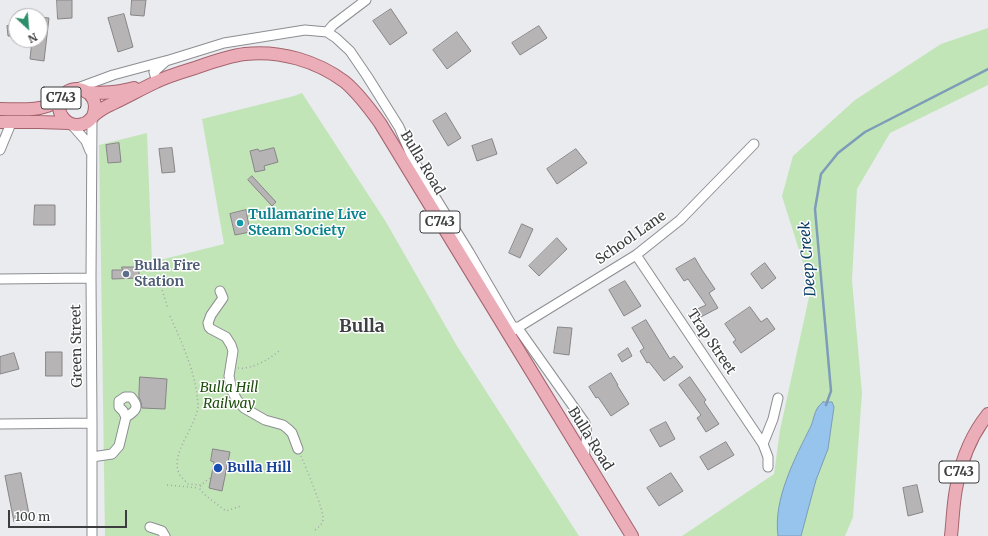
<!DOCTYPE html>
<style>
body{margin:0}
#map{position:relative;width:988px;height:536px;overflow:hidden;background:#e9ebee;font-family:Merriweather,serif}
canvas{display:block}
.north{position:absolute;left:8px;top:8px;width:40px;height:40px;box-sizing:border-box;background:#fff;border:1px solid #b1b1b2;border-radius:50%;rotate:154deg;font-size:11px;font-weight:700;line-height:16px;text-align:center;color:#3c3d3e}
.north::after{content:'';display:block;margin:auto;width:14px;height:18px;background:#298e6a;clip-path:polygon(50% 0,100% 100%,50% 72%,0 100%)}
.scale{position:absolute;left:8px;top:510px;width:119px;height:18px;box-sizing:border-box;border:2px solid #3c3d3e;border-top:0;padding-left:5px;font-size:12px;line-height:14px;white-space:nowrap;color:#3c3d3e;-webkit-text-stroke:3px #fff;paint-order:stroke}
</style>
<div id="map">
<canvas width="988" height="536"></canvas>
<div class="north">N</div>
<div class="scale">100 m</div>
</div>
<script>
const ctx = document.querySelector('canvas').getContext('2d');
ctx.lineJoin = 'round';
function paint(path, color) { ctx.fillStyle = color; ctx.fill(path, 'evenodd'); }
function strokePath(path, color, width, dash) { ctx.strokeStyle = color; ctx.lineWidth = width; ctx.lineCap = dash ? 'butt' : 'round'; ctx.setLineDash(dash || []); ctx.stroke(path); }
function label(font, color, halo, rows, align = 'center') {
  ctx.font = font + ' Merriweather,serif'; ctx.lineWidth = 3; ctx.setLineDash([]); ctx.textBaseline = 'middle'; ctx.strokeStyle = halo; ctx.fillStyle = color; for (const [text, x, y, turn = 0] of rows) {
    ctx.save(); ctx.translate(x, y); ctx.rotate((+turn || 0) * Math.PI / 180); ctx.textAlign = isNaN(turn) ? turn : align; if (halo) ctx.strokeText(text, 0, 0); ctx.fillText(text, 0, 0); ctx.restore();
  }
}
paint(new Path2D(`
 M988,28V85L890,133L857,189L852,280L862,393L853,517L845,536H682L774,474L780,430L811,288L782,196L793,156L855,100L941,44Z
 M302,93L386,222L457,346L579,536H105L101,264L99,145L147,133L152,262L224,244L202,119L294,96Z`), '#c2e5b8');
const water = new Path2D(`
 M823,402H832L834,407L828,449L816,480L801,536H778C773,499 795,458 811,426C815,416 814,409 823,402Z`);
paint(water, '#97c4ec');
strokePath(water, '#7c9cb8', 1);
strokePath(new Path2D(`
 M826,405L831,391L815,209L821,174L838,153L865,132L988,69`), '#7c9cb8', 2.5);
const building = new Path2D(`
 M57,0H72V18L58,19Z
 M132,0H146L144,16L131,15Z
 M391,9L407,33L390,45L373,21Z
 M124,14L133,47L118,52L108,18Z
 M40,17L49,18L44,61L30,59L32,40H40Z
 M16,25V36H8L7,26Z
 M539,26L547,38L520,55L512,43Z
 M457,32L471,51L447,69L433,50Z
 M446,113L461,138L448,146L433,121Z
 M492,139L497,154L477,161L472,146Z
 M119,143L121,162L108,163L106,145Z
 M172,148L175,172L162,173L159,149Z
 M274,148L278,162L264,166L265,170L255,172L250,151L258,149L259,151Z
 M576,149L587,163L557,184L547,169Z
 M252,176L276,202L272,206L248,180Z
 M35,205H55V225H34Z
 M246,210L250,232L235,235L230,214Z
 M522,224L533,229L520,258L509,253Z
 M557,238L567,249L539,276L529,266Z
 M695,258L702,270L715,289L709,293L718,308L697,319L693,311L706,305L688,279L684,281L676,269Z
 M765,263L776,278L762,289L751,274Z
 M122,267H139V278L112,279V270H122Z
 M625,281L641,306L624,316L609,290Z
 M750,307L761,322L767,318L775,329L741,353L733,342L736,340L725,324Z
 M646,320L670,359L674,356L683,367L664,381L649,362L647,363L640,351L644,348L632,328Z
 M558,327L572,328L569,355L554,353Z
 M628,348L632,356L622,362L618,355Z
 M46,352H62V376H46Z
 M14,353L19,369L0,374V357Z
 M611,373L618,385H617L629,404L611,416L598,397L596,398L589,387Z
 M140,377L167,379L165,409L142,408L141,402L139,397Z
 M690,377L706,400L704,402L719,424L706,432L697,418L701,415L679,385Z
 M666,422L675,439L660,447L650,430Z
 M726,442L734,455L708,470L700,457Z
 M213,449L230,452L222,491L209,488L214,462L211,461Z
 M21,473L30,519L14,522L5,476Z
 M671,473L683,491L659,506L647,488Z
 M917,485L923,512L908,516L903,488Z`);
paint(building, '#b7b4b6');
strokePath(building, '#888587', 1);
const minor = new Path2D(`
 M327,32L333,25L366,0
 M157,82L154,72L166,61L224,43L305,30L327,32L336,38L350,51L367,76L399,127L412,157L427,184L469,252L514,329
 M75,89L113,75L165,61
 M92,118L91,278L92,423V536
 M72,125L86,141L90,151
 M0,150L12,121
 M636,255L763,444
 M0,279L91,278
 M220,291L223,298L211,315L208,323L209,327L211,329L226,337L231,345L233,351L229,376L232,391L237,400L244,408L265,420L283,425L288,429L292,433L298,449
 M517,327L585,423C590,438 583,445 585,459
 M509,333L636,255L680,220L754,144
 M0,424L92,423
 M92,457L112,454L119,446L126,417L123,411L119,407V401L125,397H131C140,407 136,411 126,417
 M768,467V457L763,444L773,419L778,398
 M150,527L162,531L165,536`);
const major = new Path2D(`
 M86,92C104,94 117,92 134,88
 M0,109C14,109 34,111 47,106C53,104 58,100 63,95
 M93,116C103,91 71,79 61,99C54,113 68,129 83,124C88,123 91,119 94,115C99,111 106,106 112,104C127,97 141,89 156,82C168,76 182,72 195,68C212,62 228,56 245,54C280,50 317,61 345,82C359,94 370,109 380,123L508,333L632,536
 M0,122H39L69,123
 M951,536C953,519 953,501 957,484C962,458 972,434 988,414`);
strokePath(minor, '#8c8e91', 11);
strokePath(major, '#a5636e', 14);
strokePath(new Path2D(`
 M156,281L160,283L168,309
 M170,316C181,341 193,367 197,394C197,398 198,402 198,406C197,426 168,455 180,475C182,478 185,481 188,484L201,485
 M238,368C250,370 271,359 280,350
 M301,456C305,466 325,512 323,520C322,524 319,527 315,530
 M210,478L202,484L199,488L206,496L226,511L241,506
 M167,485L199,488`), '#a3a5a7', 1.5, [1, 3]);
strokePath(minor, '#fff', 9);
strokePath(major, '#ebaeb8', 12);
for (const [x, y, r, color] of [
 [240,223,4,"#0f9aa8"],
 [126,274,4,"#5c6f8a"],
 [218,468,5,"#1a4fb4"]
]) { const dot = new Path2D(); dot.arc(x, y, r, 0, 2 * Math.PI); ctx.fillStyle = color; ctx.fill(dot); strokePath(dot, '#fff', 1.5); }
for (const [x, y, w] of [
 [61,98,40],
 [440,222,40],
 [959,472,40]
]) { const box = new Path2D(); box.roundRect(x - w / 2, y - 11, w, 22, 3); ctx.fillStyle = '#fff'; ctx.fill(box); strokePath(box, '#3c3d3e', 1); }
label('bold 13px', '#3c3d3e', null, [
 ["C743",61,98],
 ["C743",440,222],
 ["C743",959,472]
]);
label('14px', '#3c3d3e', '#fff', [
 ["Bulla Road",422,163,59],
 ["School Lane",631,238,-35],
 ["Trap Street",711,342,56],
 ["Green Street",77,346,-91],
 ["Bulla Road",590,439,58]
]);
label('bold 14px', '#0d838f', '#fff', [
 ["Tullamarine Live",248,215],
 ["Steam Society",248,231]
], 'left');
label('bold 14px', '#4e5e75', '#fff', [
 ["Bulla Fire",134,266],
 ["Station",134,282]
], 'left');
label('italic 14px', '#1d4c0d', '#fff', [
 ["Bulla Hill",229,388],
 ["Railway",229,404]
]);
label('bold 14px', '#164399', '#fff', [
 ["Bulla Hill",227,468]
], 'left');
label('italic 15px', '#083d63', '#fff', [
 ["Deep Creek",808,259,-95]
]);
label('bold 18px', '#3d3f41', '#fff', [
 ["Bulla",362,327]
]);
</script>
